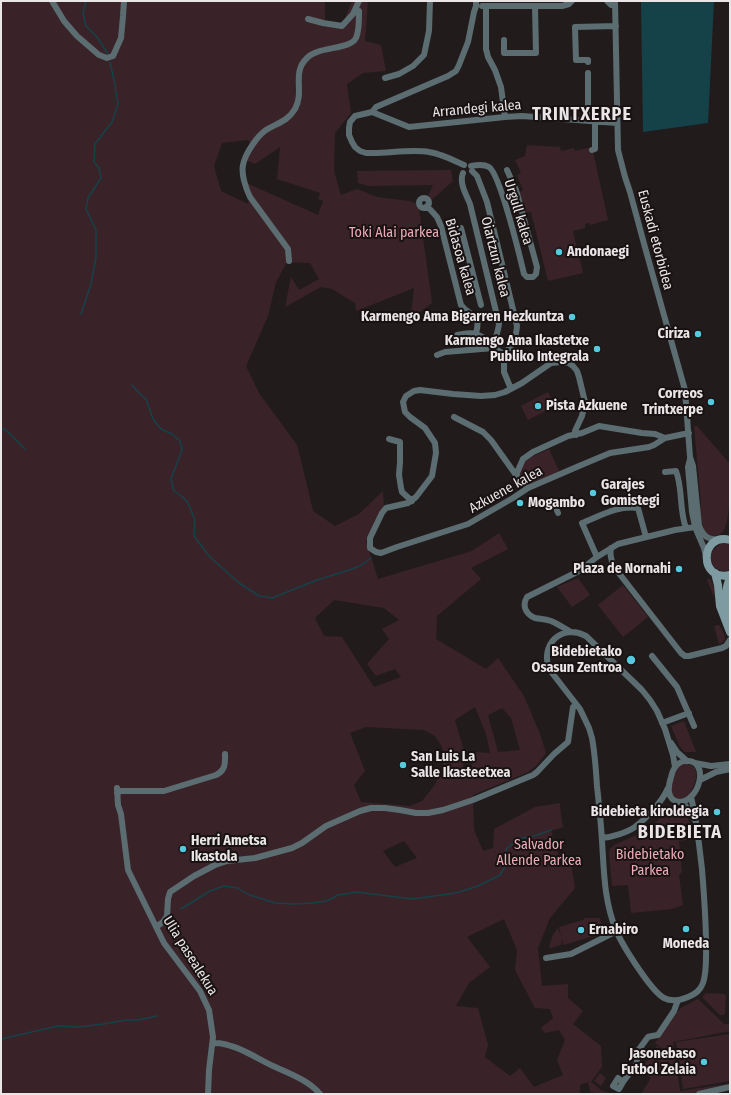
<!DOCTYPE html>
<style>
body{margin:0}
#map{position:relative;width:731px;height:1095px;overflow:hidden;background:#221b1c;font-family:"Fira Sans Condensed",sans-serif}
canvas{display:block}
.frame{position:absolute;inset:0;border:2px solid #eae5e6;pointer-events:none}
</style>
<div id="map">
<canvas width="731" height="1095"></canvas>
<div class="frame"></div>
</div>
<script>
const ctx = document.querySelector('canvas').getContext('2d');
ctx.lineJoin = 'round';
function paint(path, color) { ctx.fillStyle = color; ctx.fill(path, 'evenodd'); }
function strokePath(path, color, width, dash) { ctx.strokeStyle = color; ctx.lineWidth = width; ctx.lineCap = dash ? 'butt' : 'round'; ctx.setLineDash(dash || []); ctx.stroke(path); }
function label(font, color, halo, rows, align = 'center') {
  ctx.font = font + ' "Fira Sans Condensed",sans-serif'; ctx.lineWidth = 4; ctx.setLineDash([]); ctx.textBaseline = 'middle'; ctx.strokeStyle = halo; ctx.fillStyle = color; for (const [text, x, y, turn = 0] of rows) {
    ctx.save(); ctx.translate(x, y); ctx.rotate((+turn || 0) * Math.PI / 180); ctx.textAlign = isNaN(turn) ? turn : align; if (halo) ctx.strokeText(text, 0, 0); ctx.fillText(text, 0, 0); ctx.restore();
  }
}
paint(new Path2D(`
 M1,1H325V21L343,23L352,1H368L365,41L381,45L386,71L363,73L347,84L351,113L335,133L334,171L341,195L357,189L377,197L409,201L424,206L419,209L432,303L417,314L411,313L414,288L356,311L355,303L332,289L321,287L285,307L291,277L299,290L319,279L310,263L287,262L276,282L268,316L246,366L259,393L297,445L304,473L313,511L335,526L359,514L383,491L384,506L366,541L378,579L472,551L499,533L508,549L471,568L481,579L437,616L436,639L486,669L498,658L524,696L540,734L546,753L537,765L528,772L473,795L474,830L483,851L493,848L494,829L535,807L560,803L561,816L563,827L551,831L560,860L569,857L571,863L575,888L550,918L538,948L542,986L568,984V998L583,1011L573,1024L601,1046L602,1067L591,1082L601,1090L612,1094H591L588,1082L580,1085V1094H1ZM247,140L251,143L243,159L255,164L280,147L277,179L320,193L318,199L323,201L318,215L242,181L249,199L248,204L221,191L214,166L222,143ZM334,600L384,608L399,620L382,629L389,639L367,664L376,676L395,669L401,677L374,687L342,637L324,636L315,618ZM475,707L486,734L490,753L475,752L471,772L463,770L464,751L455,720ZM502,708L511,718L520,750L498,752L488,715ZM366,727L424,730L435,736L442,747L444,759L442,771L434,786L422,801L410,806L361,802L354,785L365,771L350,733ZM404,841L417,858L395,867L383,851ZM504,919L517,950L515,970L535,1008L550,1009L553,1018L541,1028L545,1033L559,1030L565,1040L557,1060L563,1075L534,1087L520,1068L510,1076L485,1057L488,1045L478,1008L456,1006L469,983L490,967L467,937Z
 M527,145L560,147L561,151L574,148L575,151L592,147L608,220L590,225L589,223L585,224V228L573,231L583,273L548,281L531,212L522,213L517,194L523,190L517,175L521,173L515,160L525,156Z
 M451,170L453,181L429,202L428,196L433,185L369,186L358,183L357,171Z
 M548,392L555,406L528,420L521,406Z
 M694,426H697L730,464C730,483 731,511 725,528C720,538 709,539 703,530C699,524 699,510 701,503Z
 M549,449L560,473L529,486L518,474L524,461L531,457Z
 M724,543L730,544V570C711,576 701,550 724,543Z
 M578,578L590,595L572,607L557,587Z
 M710,578L714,587V597L707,580Z
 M623,585L648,617L623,637L598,605Z
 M719,625C723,632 730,640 719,644L714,626Z
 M684,721L696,752H685L680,747L671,726Z
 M687,764C704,767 694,787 688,797C662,808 671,772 680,765C682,764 685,764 687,764Z
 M668,806C689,807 690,822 692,839L679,841L682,872L679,875L683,905L672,909L631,913L628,885L612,886L609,853L610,849L614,845L632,837L651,827L665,814L661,810L663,807Z
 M585,918H599C602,923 603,927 602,933L564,945L561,938L562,944L558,946L551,948L549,947L553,935L557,929H558L561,936L559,927L583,920Z
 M706,993L724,994L726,996L725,1013L723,1015H720L703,998V996Z
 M698,999L724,1024H730V1031L673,1042L680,1091L727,1084L730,1085L692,1094H641L651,1078L640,1071L657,1046L667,1053L665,1056L668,1053L655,1043L678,1011L681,1008Z
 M730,1034V1081L683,1089L676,1042Z
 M600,1073L606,1078L601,1086L594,1081Z`), '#3a2328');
paint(new Path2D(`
 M641,1H714L708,123L643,132Z`), '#154249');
strokePath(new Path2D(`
 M86,1L83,13L86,26L97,37L108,54
 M81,314L91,284L96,257V230L86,209L88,198L101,178L99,168L94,162L95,144L112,122L118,104L115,85L110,62
 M132,385L140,394L146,399L153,419L161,429L172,434L180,441L182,450L171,479L174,491L183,497L188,503L195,520L194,536L210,557L239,583L259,596L272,598L317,580L349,570L360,566L371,558
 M1,428L6,430L25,449
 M181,909L210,891L224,886L238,888L247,894L275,903L294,904L312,903L327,901L338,895L357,892L412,899L456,893L478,886L500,875L506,865V849L518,839L534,836L551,830
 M1,1039L58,1026L78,1027L104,1024L126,1020H138L157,1016`), '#154249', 1.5);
strokePath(new Path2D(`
 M52,1L64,21L77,36L99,55L107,58L113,56L121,38L123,16L124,1
 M607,1L611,5H615
 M615,1L618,150L625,177L630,192L646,251L685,390L690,457L693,466L699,526C704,537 707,539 719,540
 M482,6H562L569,4L572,1
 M486,7V49L488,57L495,70L501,87L505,117
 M308,19L323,23L342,26L353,14L359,1
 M504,40V53H536L535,6
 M588,62V60H576L575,27L616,26
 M588,73V121
 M385,78L399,74L413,66L424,55L429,31L430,1
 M372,112L376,107L448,76L456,71L459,65L468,42L474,12L476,6V1
 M592,150L595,149V121
 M464,165C453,160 442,154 429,152C413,149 390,153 374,153H366L360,151L355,147L352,142L349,135V128L350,122L355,116L372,112L409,127L505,117L522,116L617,123
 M471,166C476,165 484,164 489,167C500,174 520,257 524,274L527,277H533L536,274L537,267L516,190L507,170
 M472,171L477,176L487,202L517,326C516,338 513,346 504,354
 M463,173C459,183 466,194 470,204L499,324C498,333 494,340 494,348
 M419 203a5 5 0 1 1 10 0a5 5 0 1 1-10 0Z
 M427,206L437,217L441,226L461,305C469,317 482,312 476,333
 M461,228L481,305
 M289,261L288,249L250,197C246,189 241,174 243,165C245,154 257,136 266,130C277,123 287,122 295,109C305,91 291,73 307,58C318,46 350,50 356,38C359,31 359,21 359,14V11L356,9
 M457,335C476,331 478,334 494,344
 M504,354V372L511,389
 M437,355L445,352L494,348L504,354
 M454,417L483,432L491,440L516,475L528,488
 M576,435L575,431L582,416L585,402L579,377L577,371L573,366L569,363L562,362L551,363L522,383L505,392L495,395L481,396L453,394L420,390L414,391L406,396L403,402L405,412L410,417L425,428L435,443L436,453L432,476L416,497L408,503L386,508L382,513L370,538V548L376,552L381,553L397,547L468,524L513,498L528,488L579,466L610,453L649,447L654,445L665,438L689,433
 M389,439L400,442V462L399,475L401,488L402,492L412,501
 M690,459L688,467L692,512L695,527L704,548L706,557
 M665,472L676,471C683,489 679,510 686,528
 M516,475L523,459L533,452L568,436L582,433L599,426L642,433L655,434L665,438
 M554,503L558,513
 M611,548C609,558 613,564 618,572L681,653L685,656H689L722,648L726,646L730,640
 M597,557L582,523C600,516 618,505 638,508L646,537
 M571,632C564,628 558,624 551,621C545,619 540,619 535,618C525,614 522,605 527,597L579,571L597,557L618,544L675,530L695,527
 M652,656L677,687L694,726
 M662,723L689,713
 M671,743L677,752L687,761
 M684,761C712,758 699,803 679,802C666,800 668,786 671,777C672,773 673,769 676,766C678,763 681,762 684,761Z
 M695,763L711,766L730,764
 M675,767L673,755L665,729L657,711L650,700L642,690L586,636C562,623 540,644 549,669L580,709L589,728L592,738C595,754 596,770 597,786C599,805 601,823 602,841C604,871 604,901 616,930C622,945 651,991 664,998C672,1002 681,1000 688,997C695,994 700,991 703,983C707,971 706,957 706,944C706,919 704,894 702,869C699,845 697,821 691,797
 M700,780L716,772L730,769
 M117,788L118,805L121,814L128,870L164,943L200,991L209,1010L213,1037L209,1070L208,1094
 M117,793L121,791H164L216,775C226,770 225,763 225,754
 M680,802L685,805L694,819
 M602,838C612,837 626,833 635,827C647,818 662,802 668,788
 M156,927L163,922L167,916L168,899L170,892L194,876L215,865L227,861L255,858L292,848L302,843L326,826L360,811L371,808H385L400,810L416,813H428L443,810L473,800L533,775L537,772L554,754L568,742L573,707L576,705
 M546,958L571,954L617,931
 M213,1043C233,1042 256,1058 273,1066C290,1074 308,1080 320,1094
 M623,1082L619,1089L613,1086L618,1078L623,1082L637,1063V1052L648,1037L652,1036L658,1035L674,1011L678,1000
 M699,1094L730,1087`), '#5b6d70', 6);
strokePath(new Path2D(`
 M730,540C700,532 698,582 730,575
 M715,573L718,585L720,606L730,632
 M730,578C724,590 726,602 730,614`), '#7d9ba0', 8);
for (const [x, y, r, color] of [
 [559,252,4,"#54cadc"],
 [572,317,4,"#54cadc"],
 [698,334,4,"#54cadc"],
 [597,349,4,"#54cadc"],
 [711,402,4,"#54cadc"],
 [538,406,4,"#54cadc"],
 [593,493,4,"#54cadc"],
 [520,503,4,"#54cadc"],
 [679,569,4,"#54cadc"],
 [631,660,5,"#54cadc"],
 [403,765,4,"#54cadc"],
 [717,812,4,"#54cadc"],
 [183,849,4,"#54cadc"],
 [686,929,4,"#54cadc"],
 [581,930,4,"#54cadc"],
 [704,1062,4,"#54cadc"]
]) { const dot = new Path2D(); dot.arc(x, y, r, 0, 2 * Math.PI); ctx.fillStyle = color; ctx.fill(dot); strokePath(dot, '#181213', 1.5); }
label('14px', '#eae5e6', '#181213', [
 ["Arrandegi kalea",477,109,-5],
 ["Urgull kalea",518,212,73],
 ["Euskadi etorbidea",655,240,75],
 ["Bidasoa kalea",460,257,74],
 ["Oiartzun kalea",495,257,76],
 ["Azkuene kalea",506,490,-29],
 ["Ulia pasealekua",190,956,58]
]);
label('14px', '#eeacb9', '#181213', [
 ["Toki Alai parkea",394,233],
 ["Salvador",539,845],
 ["Allende Parkea",539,861],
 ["Bidebietako",650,855],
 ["Parkea",650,871]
]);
label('bold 14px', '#eae5e6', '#181213', [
 ["Andonaegi",567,252,"left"],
 ["Karmengo Ama Bigarren Hezkuntza",564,317],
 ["Ciriza",690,334],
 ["Karmengo Ama Ikastetxe",589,341],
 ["Publiko Integrala",589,357],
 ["Correos",703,394],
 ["Trintxerpe",703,410],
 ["Pista Azkuene",546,406,"left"],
 ["Garajes",601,485,"left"],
 ["Gomistegi",601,501,"left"],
 ["Mogambo",528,503,"left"],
 ["Plaza de Nornahi",671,569],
 ["Bidebietako",622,652],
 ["Osasun Zentroa",622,668],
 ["San Luis La",411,757,"left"],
 ["Salle Ikasteetxea",411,773,"left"],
 ["Bidebieta kiroldegia",709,812],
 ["Herri Ametsa",191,841,"left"],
 ["Ikastola",191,857,"left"],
 ["Ernabiro",589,930,"left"],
 ["Moneda",686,944,"center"],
 ["Jasonebaso",696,1054],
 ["Futbol Zelaia",696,1070]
], 'right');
ctx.letterSpacing = '1px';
label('bold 18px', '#eae5e6', '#181213', [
 ["TRINTXERPE",582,115],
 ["BIDEBIETA",680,833]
]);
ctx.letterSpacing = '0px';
</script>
